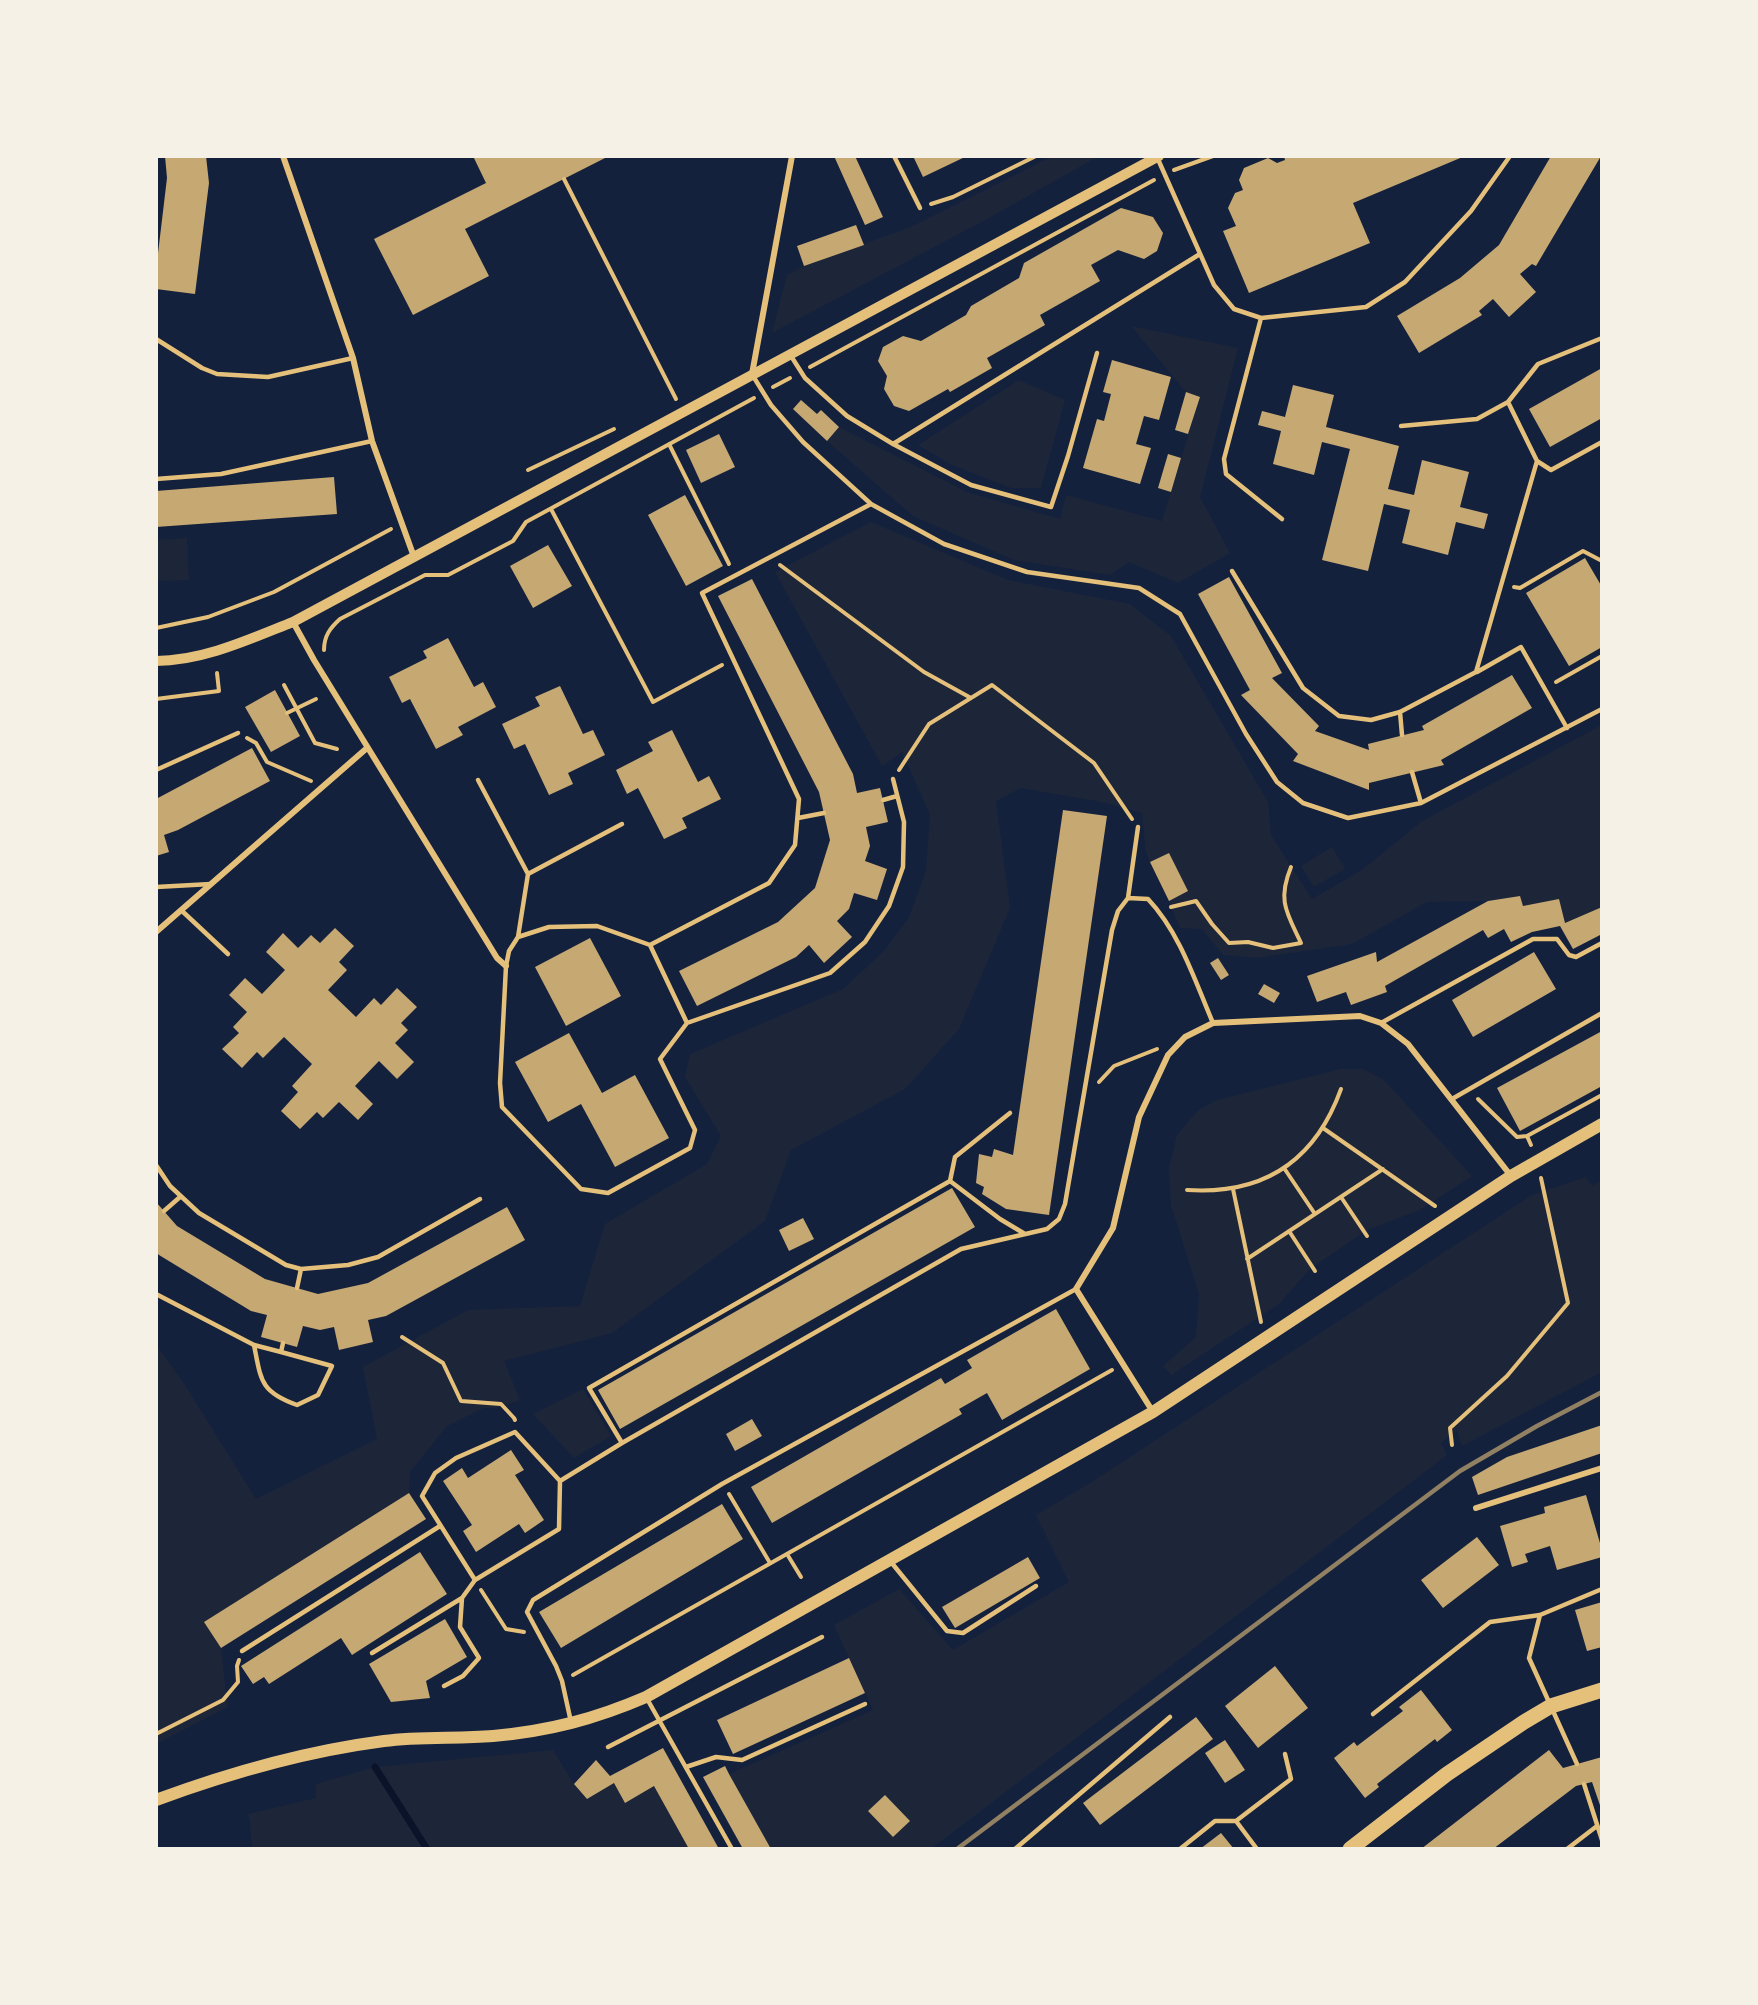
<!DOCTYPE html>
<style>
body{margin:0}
#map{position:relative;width:1758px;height:2005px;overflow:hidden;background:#14213d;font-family:"IBM Plex Sans",sans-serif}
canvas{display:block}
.frame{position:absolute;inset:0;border:158px solid #f6f1e7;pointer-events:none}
</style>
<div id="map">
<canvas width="1758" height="2005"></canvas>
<div class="frame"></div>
</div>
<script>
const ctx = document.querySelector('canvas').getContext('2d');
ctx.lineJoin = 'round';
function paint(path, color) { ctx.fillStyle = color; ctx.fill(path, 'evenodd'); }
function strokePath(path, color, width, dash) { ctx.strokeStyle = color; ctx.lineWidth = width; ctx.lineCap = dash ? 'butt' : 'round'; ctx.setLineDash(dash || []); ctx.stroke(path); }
paint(new Path2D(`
 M1053,156H1099L987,219L772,333L787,275L804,266L913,226Z
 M1131,326L1238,348L1200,497L1230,553L1178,583L1129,562L1110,575L1014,560L913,516L827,441L839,427L967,492L1060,519L1066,495L1162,521L1200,397L1186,392Z
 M1019,380L1065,400L1041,488H1011L950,464L918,445Z
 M871,522L1008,580L1130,604L1171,636L1268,802L1271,835L1312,899L1362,870L1422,821L1602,725V907L1565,923L1559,900L1523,906L1519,896L1488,901L1427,902L1352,944L1256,958L1223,955L1202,929L1180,928L1169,901L1188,891L1169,853L1150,862L1146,853L1142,813L1107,803L1021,788L996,801L1010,908L959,1029L905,1089L791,1150L765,1221L612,1333L504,1361L520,1400L497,1408H483L447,1426L410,1472L409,1493L205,1622L221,1648L228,1707L156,1744V1344L183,1382L256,1499L377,1439L363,1367L468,1310L580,1306L605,1224L707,1164L721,1136L685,1077L690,1054L843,989L884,951L909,917L926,871L930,815L902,752L882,766L775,572Z
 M187,538L189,580L156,581V540Z
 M1332,847L1345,869L1314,887L1301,866Z
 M1341,1069H1363L1384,1080L1472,1176L1420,1210L1367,1230L1310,1269L1279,1304L1171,1375L1163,1366L1196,1337L1199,1294L1171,1205L1169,1168L1177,1135L1197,1111L1217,1100Z
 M1586,1177L1592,1186L1602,1180V1372L1462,1446L1457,1430L1441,1443L1447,1455L931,1849H771L729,1774L873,1710L834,1625L899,1589L953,1650L1069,1582L1036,1515L1090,1483L1532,1195Z
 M583,1389L611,1436L574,1458L533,1414Z
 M553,1750L574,1784L587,1799L614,1783L625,1802L654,1786L689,1849H252L250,1822L248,1814L316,1798V1784L375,1767Z`), '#1d2539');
strokePath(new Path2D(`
 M375,1767L427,1849`), '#0b132b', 7);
paint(new Path2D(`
 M165,156H206L209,183L195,294L156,289V270L167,178Z
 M473,156H514L515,158L520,156H609L465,229L489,276L413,315L374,239L486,183Z
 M834,156H855L883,217L865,225Z
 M913,156H967L923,177Z
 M1284,156H1465L1353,203L1370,243L1249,293L1223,231L1236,226L1228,208L1235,193L1243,190L1239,180L1244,168L1268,158L1277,163L1285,160Z
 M1551,156H1601L1536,266L1532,264L1520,274L1536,292L1509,317L1493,299L1479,311L1482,315L1419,353L1397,316L1460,278L1499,245Z
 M1121,208L1153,217L1163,233L1157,251L1144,259L1118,250L1091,265L1100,281L1040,315L1045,325L987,358L992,368L950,392L948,389L909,411L894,406L884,389L887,376L878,361L883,347L903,336L921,341L966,315L971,306L1019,278L1024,263Z
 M856,225L864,245L804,266L797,246Z
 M1112,360L1171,377L1159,420L1144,416L1136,444L1151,448L1140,484L1083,468L1097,419L1104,421L1111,394L1103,392Z
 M1602,368V418L1550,447L1529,409Z
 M1293,385L1334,395L1326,427L1399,446L1388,489L1414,495L1422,460L1469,472L1460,507L1488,514L1484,529L1456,522L1448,555L1402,543L1410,510L1384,504L1368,571L1322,560L1350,449L1322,442L1314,475L1273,464L1281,431L1258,425L1262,411L1285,417Z
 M1186,392L1200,397L1188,434L1175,430Z
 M801,400L817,414L821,410L839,427L827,441L793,409Z
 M719,434L735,467L701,483L686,450Z
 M1168,454L1181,458L1171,492L1158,488Z
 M334,477L337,514L156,527V491Z
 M685,495L723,566L686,586L648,515Z
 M548,545L572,586L533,608L510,566Z
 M1585,558L1602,587V647L1569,666L1526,593Z
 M1229,577L1282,673L1272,678L1319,726L1315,731L1369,750L1368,744L1424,730L1422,726L1512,675L1532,708L1441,760L1444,765L1369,783V790L1293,761L1298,754L1241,695L1250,690L1198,594Z
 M752,579L853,774L857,793L880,788L888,822L866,827L870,846L865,861L887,869L877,900L854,893L849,909L837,921L852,937L824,963L809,945L796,957L697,1006L679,971L778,922L815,888L830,840L819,792L718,596Z
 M448,638L474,687L483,682L496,707L458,727L463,735L436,749L410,699L402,703L389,677L427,658L423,651Z
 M560,686L583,734L593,730L605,755L568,773L573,784L549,795L525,744L514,749L502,724L540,706L535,697Z
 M275,690L300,736L271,752L245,707Z
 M672,730L698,782L709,776L721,799L682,818L687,828L664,839L638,788L627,794L616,770L653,751L648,742Z
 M252,748L270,781L178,830L164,835L169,852L156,856V799Z
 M1063,810L1107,816L1049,1215L1006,1209L982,1194L984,1187L976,1183L979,1154L992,1157L994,1149L1013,1155Z
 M1169,853L1188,891L1169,901L1150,862Z
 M1520,896L1523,906L1559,899L1565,923L1602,907V934L1573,949L1560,926L1532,932L1511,942L1504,929L1488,938L1483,930L1385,986L1387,992L1351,1005L1346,992L1317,1002L1307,976L1376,952L1377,962L1488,901Z
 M335,928L354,946L339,962L347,970L328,990L356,1017L374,998L381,1005L397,988L417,1007L401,1023L408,1030L395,1043L414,1062L397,1079L379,1061L355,1086L373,1104L358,1120L339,1102L323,1118L317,1112L300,1129L281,1111L298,1092L292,1086L312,1064L284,1037L263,1058L257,1052L242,1068L222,1049L239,1033L233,1027L247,1012L229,995L245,978L262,994L285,970L266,952L283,933L298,948L311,935L320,943Z
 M590,938L621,996L566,1026L535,967Z
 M1534,952L1556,989L1473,1037L1452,1000Z
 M1218,958L1229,975L1221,980L1210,963Z
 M1264,984L1280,993L1274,1003L1258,994Z
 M1602,1031V1086L1520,1131L1497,1088Z
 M569,1033L602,1093L635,1075L669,1138L615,1167L581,1104L548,1122L515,1062Z
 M952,1188L975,1227L620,1429L598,1390Z
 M156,1202L177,1226L265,1279L318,1294L368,1283L507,1207L525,1240L386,1316L368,1320L373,1342L339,1350L334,1327L320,1330L303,1326L297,1347L261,1337L267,1315L251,1311L159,1255L156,1252Z
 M803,1218L814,1239L789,1251L779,1230Z
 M1056,1309L1090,1369L1002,1420L987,1393L959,1409L962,1414L772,1523L751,1487L941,1378L945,1384L972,1368L967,1360Z
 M752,1419L762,1436L735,1451L726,1434Z
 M1602,1425V1453L1478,1495L1472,1477L1507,1457Z
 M511,1450L524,1470L515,1475L544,1520L525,1533L519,1524L476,1552L463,1531L472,1525L443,1481L462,1468L468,1478Z
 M409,1493L426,1519L221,1648L204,1622Z
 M1586,1495L1602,1550V1557L1557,1570L1550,1546L1525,1554L1528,1562L1512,1567L1500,1526L1545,1513L1544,1507Z
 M722,1504L743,1539L561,1648L539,1612Z
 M1477,1537L1499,1565L1443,1608L1421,1580Z
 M420,1552L447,1594L352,1655L341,1638L269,1684L264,1677L253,1684L241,1666Z
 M1028,1557L1040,1578L955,1628L942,1607Z
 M1602,1602V1647L1587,1651L1575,1610Z
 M445,1619L467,1657L426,1681L430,1698L391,1702L369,1664Z
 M849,1658L865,1693L733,1754L717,1720Z
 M1275,1666L1308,1708L1258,1748L1225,1706Z
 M1421,1690L1452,1730L1437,1742L1435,1739L1377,1784L1379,1787L1365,1798L1334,1758L1354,1742L1357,1746L1403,1711L1399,1707Z
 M1196,1717L1213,1739L1100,1825L1083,1803Z
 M1225,1740L1245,1770L1225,1783L1205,1753Z
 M663,1748L719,1849H689L654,1786L625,1803L614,1783L587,1799L574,1784L596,1760L610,1776Z
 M1549,1750L1563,1768L1602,1757V1811L1592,1782L1576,1786L1493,1849H1421Z
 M725,1766L729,1774L771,1849H743L703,1777Z
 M885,1795L910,1821L893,1837L868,1811Z
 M1221,1833L1234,1849H1200Z`), '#c6a872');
strokePath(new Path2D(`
 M1174,170L1213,156
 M564,179L676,399
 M931,204L953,197L1036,156
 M810,367L1154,180
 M773,387L790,378
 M669,444L729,564
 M528,470L614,429
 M551,509L653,702L722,665
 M780,565L924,672L971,698
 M1514,587L1520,588L1583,551L1602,561
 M156,628L208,617L274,592L391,529
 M324,650C324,636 330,628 340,619L425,575H448L513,541L526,522L754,398
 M1556,682L1602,656
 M284,685L315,743L337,749
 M156,699L219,691L217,673
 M287,713L316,699
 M247,738L256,743L267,762L311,781
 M899,770L929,724L992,685L1094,763L1132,819
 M1171,907L1196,901L1212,924L1229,943L1248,942L1273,948L1301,943C1287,913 1277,901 1291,867
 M1099,1082L1114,1066L1157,1049
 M1478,1099L1517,1137L1527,1136L1602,1095
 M1323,1128L1435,1206
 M1527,1136L1531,1145
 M1284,1168L1315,1214
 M1233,1189L1261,1322
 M1187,1190C1264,1195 1315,1161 1341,1089
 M1341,1197L1367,1236
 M1289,1231L1315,1271
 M1247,1259L1383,1169
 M402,1337L443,1363L461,1401L501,1404L514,1418L515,1420
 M1452,1445L1450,1428L1507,1376L1568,1303L1541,1178
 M729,1494L770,1563
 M787,1554L801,1577
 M481,1590L506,1629L524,1632
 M573,1675L1112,1370
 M156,1734L223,1700L238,1682L237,1666L239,1660`), '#e5c07b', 4);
strokePath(new Path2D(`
 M894,156L920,208
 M1157,157L1214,285L1234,309L1261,318L1366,307L1405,282L1471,211L1510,156
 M1261,318L1224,459L1226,474L1282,519
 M156,339L202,368L217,374L268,377L353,358
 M791,356L805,378L847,416L893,444L971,485L1051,507L1068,456L1097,353
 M753,376L771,405L803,442L871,504L944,544L1027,572L1139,588L1180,614L1246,734L1277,782L1303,803L1348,818L1421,803L1602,709
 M1401,426L1477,419L1508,402
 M893,444L1200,254
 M1537,461L1551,470L1602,442
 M156,479L221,474L372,441
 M1232,571L1303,688L1339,716L1371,720L1400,712L1476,672L1537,461L1508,402L1538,364L1602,338
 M1477,672L1521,647L1567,728
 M1400,712L1402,735
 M156,770L238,733
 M1412,772L1421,803
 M478,780L528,874
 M883,800L897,796
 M798,818L824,813
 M156,887L211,884
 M1128,898L1138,827
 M181,910L228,954
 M518,937L528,874L622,824
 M650,945L687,1023L660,1059L695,1130L690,1148L608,1193L581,1189L502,1107L500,1083L506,966L509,951L518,937L549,927L597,926L650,945L769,883L795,845L799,799L702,593L871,504
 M687,1023L830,973L865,942L889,906L903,867L904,822L893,779
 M1381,1023L1533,939H1557L1569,955L1576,957L1602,943
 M1452,1099L1602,1013
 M1010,1113L955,1157L950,1181L1000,1219L1025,1234
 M156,1165L170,1186L199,1213L286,1265L301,1269L297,1288
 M164,1211L180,1197
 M301,1269L348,1265L378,1257L480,1199
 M156,1294L254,1345L281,1352L283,1343
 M254,1345C261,1380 260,1392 297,1405L318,1395L332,1366L281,1352
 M622,1443L589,1388L950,1181
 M560,1481L559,1529L475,1580L422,1496L435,1473L456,1458L515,1432L560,1481L622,1443L961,1249L1047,1229L1059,1219L1065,1204L1112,930L1118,911L1128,898L1148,899C1180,933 1195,981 1213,1023
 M891,1562L947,1631L963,1633L1036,1586
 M242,1651L440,1526
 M372,1653L462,1598
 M444,1686L463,1676L479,1658L460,1627L462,1598L475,1580
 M646,1697L732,1849
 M1373,1714L1490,1622L1540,1615
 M571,1722L562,1681L556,1666L527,1612L533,1600L722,1484L1076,1289
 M608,1747L822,1637
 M1577,1764L1529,1658L1540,1615L1602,1589
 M686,1767L716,1757L742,1760L865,1704
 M1584,1784L1602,1840
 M1015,1849L1170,1717
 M1180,1849L1215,1821H1236
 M1257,1849L1236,1821L1291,1779L1285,1754
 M1567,1849L1597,1826`), '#e5c07b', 4.5);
strokePath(new Path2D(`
 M283,156L353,358L372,441L414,557
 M752,374L792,156
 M293,622L314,660L497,958L506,966
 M156,932L367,748
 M1153,1412L1076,1289L1113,1228L1139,1117L1168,1055L1185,1037L1213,1023L1360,1016L1381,1023L1408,1044L1511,1176
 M1476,1508L1602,1468`), '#e5c07b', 6);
strokePath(new Path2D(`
 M156,661C203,661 250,639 293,622L1159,156`), '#e5c07b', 10);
strokePath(new Path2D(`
 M156,1800C229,1773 307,1751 384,1741C420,1736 457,1739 493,1736C549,1731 595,1719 646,1697L1153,1412L1511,1176L1602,1124`), '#e5c07b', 12);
strokePath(new Path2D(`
 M1350,1849L1447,1774L1524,1722L1551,1706L1602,1690`), '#e5c07b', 15);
strokePath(new Path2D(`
 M957,1849L1460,1471L1537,1426L1602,1392`), '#918062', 4.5);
</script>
